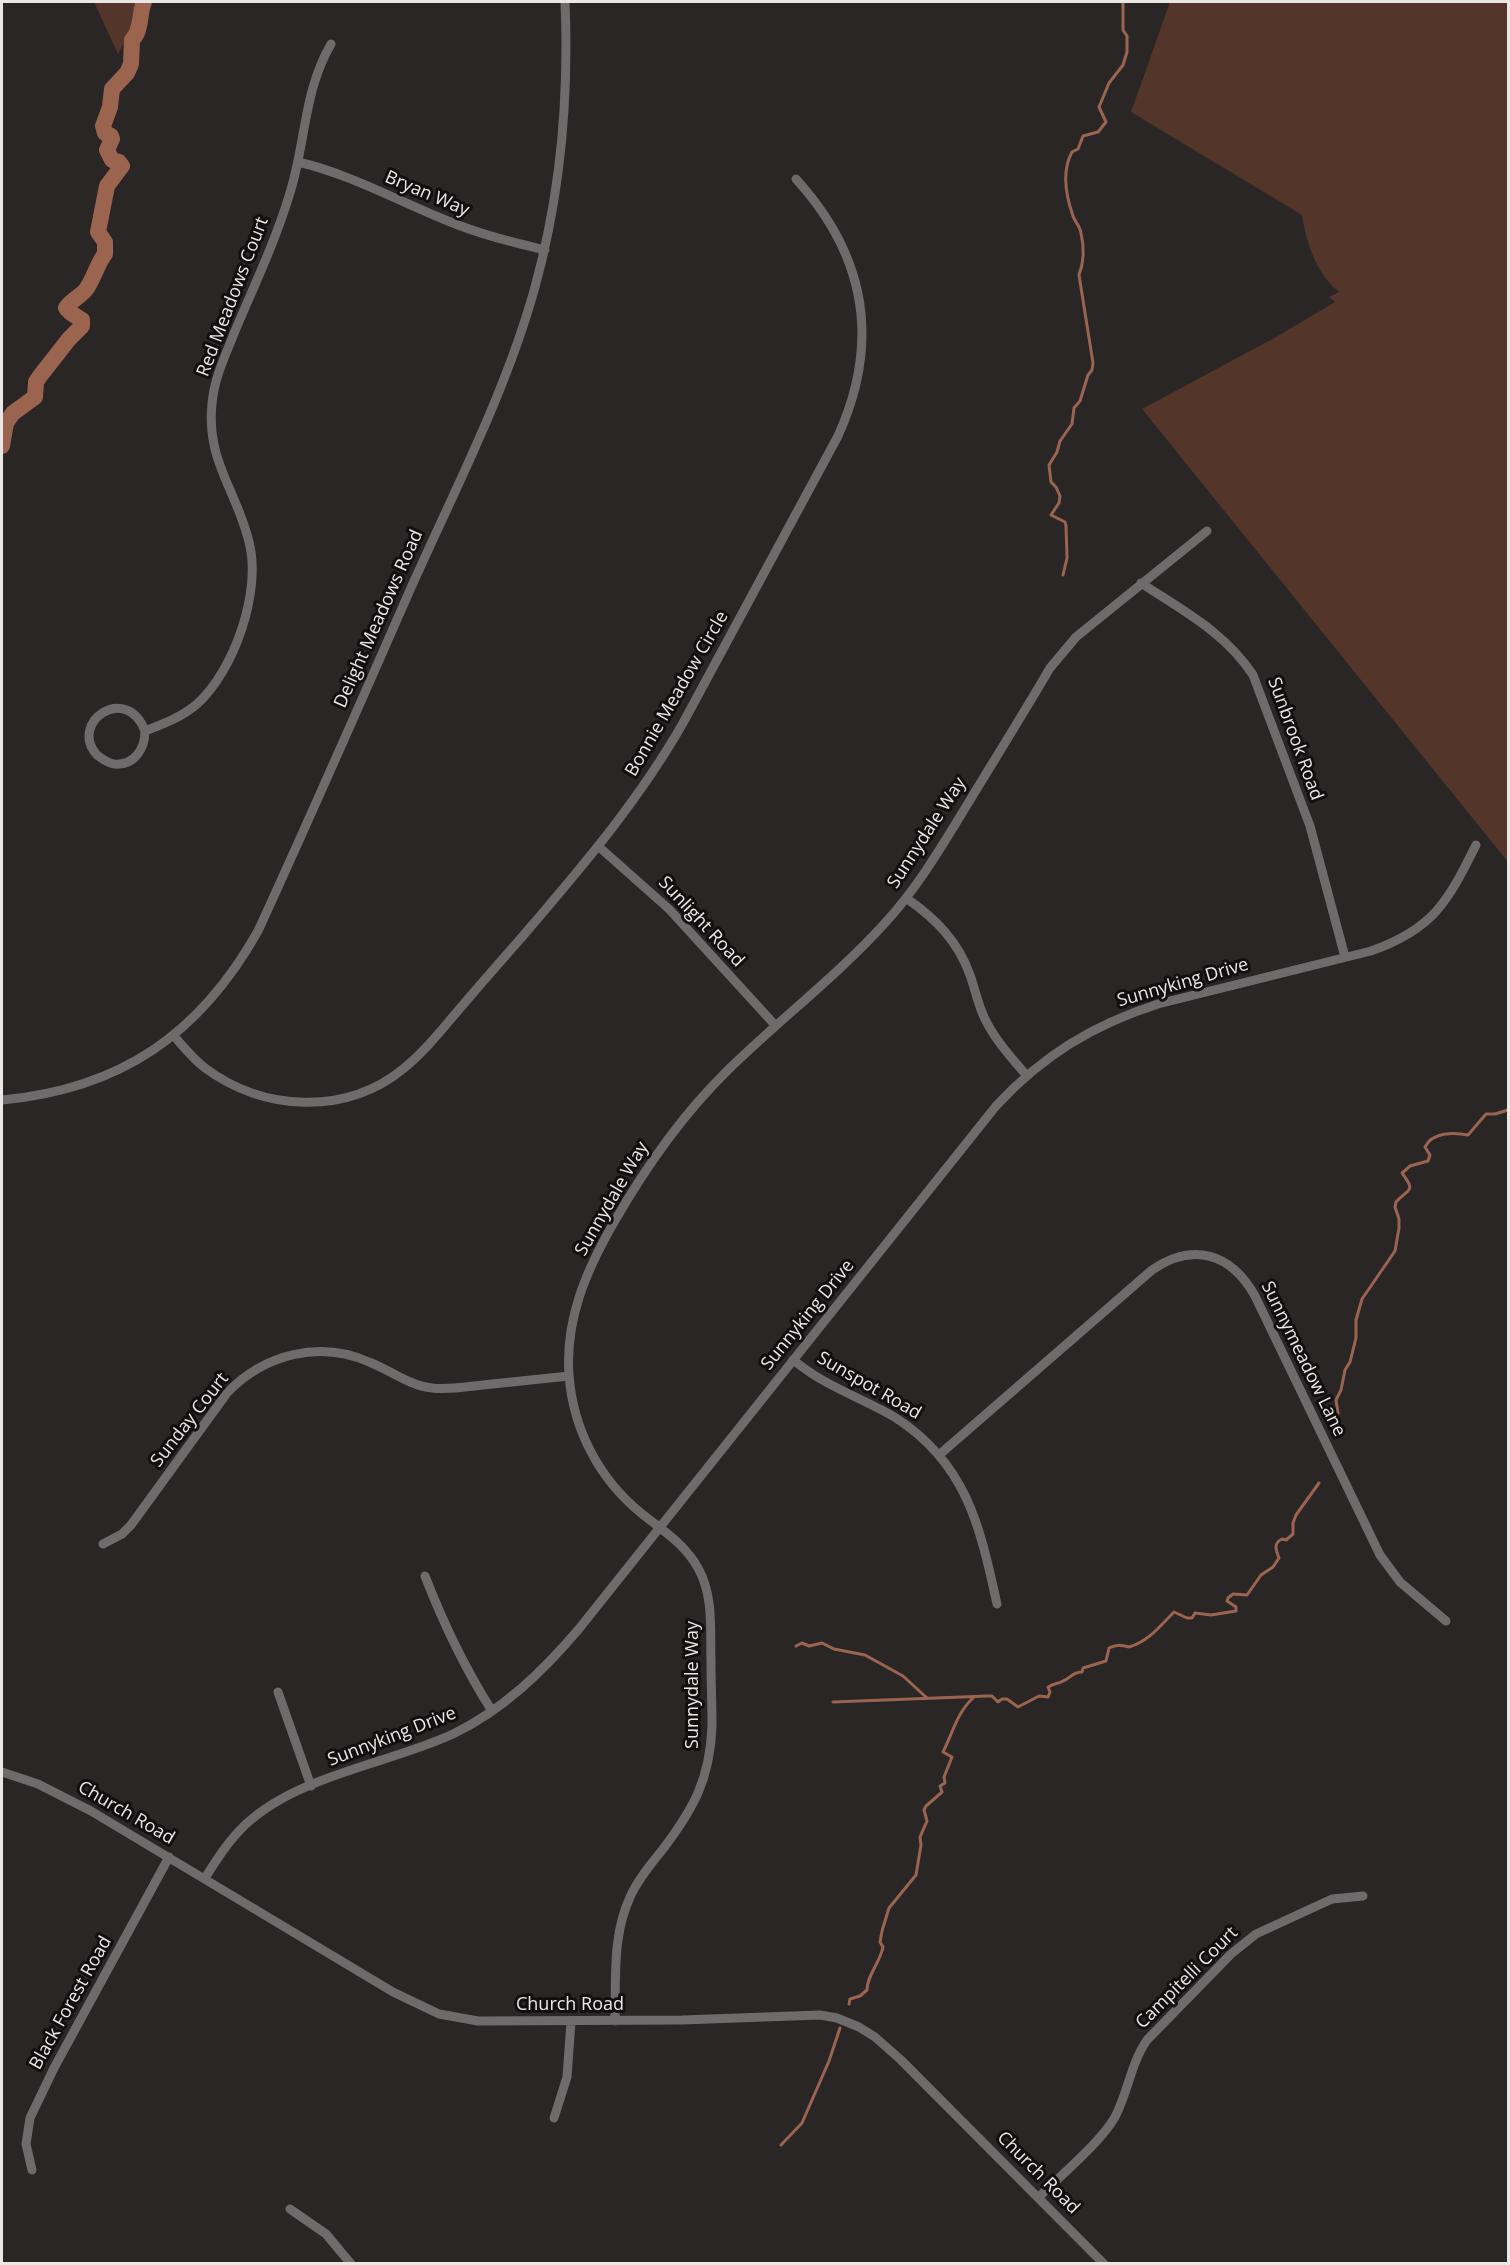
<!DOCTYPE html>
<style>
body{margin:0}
#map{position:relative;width:1510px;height:2265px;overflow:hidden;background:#292625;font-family:"Open Sans",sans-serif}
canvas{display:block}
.frame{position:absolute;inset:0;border:3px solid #eae7e7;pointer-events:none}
</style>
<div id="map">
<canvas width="1510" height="2265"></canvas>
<div class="frame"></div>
</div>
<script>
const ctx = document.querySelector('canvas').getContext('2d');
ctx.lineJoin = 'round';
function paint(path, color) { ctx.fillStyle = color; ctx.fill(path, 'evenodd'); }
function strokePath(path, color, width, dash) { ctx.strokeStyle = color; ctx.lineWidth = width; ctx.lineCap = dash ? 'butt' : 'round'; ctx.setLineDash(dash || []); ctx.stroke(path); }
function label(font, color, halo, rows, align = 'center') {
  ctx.font = font + ' "Open Sans",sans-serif'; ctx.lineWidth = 6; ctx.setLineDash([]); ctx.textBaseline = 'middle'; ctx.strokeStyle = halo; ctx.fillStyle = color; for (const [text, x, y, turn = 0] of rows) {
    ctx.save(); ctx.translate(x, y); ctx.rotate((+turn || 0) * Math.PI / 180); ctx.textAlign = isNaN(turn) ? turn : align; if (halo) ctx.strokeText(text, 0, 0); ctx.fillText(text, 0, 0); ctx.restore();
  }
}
paint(new Path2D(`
 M94,2H146L118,54Z
 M1170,2H1508V862L1142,409L1276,337L1335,302L1329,297L1339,292C1316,273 1306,242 1302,215L1131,112Z`), '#533529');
strokePath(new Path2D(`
 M1063,575L1067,558L1066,526L1065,522L1051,515L1059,503L1060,496L1056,487L1051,482L1049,465L1057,452L1060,441L1072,424L1074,408L1080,401L1088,375L1092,370L1093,363L1079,275C1084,262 1084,246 1081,233C1080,226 1075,222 1073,216C1066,196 1061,172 1072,152L1078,149L1083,136L1098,132L1106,122L1099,107L1109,83L1123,65L1127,52V36L1123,30V2
 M1336,1421L1338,1413L1336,1400L1341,1390L1345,1370L1350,1362L1356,1338V1320L1362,1299L1395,1251L1399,1228V1219L1395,1207L1396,1202C1408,1188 1417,1193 1402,1173L1410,1166L1428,1161L1430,1155L1425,1147C1432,1132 1454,1132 1468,1135L1486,1114H1495L1508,1110
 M796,1646L802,1643L809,1646L822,1643L834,1649L865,1655L903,1676L927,1698
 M833,1702L987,1696H992L998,1702L1002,1699H1007L1018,1707L1039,1696L1048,1697L1050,1692L1048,1687C1054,1683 1058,1684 1063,1681C1071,1678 1072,1672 1082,1672L1083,1668L1106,1661L1109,1648C1117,1644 1121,1645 1129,1647C1149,1641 1160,1626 1174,1612L1187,1618H1192L1195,1613L1211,1615L1236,1611V1607L1227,1601L1228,1598L1233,1594L1247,1595L1261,1575L1273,1567L1279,1558C1276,1550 1273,1543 1282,1539L1286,1540L1293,1534V1523L1296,1515L1319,1483
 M849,2004L850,1999L860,1996L867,1990C867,1975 880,1963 883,1947L880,1942L882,1931L889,1908L916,1875L921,1845L920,1837L927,1821L924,1810L926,1806L942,1792L940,1786L945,1783L944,1777L952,1757L943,1752C953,1733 956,1714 973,1698
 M781,2145L802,2123L829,2061L840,2028`), '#9b644f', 3);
strokePath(new Path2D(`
 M2,446L6,423L13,413L35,397L36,382L40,376L69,339L82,326V320L71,313L66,308C72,299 82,296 87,288C95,276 97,264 105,254V242L98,232L107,186L122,166L119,162L112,160L107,150L112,139L111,136L105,133L103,126L110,107L112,89L127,73L131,64L132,40C142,31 139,13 144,2`), '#9b644f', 16);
strokePath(new Path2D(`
 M298,162C350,174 398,201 448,221C479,234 512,242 545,250
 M1141,583C1182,610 1226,633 1253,675L1310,826L1345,957
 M145,731C126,682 68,723 97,755C102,759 107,763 114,764C134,766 145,749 145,731C163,724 182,717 197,704C234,671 262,591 249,542C237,491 206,461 212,404C214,378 226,354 235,331C254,286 275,242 289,196C306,144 303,92 331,44
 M598,846L669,909L775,1025
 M906,898C935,918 958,941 970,975C975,989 978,1005 985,1019C995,1040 1011,1057 1026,1075
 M173,1035C183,1046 193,1059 205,1068C263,1111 345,1116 403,1069C423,1053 440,1032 456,1013C478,987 500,962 522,937C580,869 638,802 683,723L838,436C881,341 866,256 796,179
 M2,1100C121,1089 200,1034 258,931C310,818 360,704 410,590C454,491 506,392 535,287C561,193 569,98 565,2
 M793,1360C801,1366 810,1373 819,1378C844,1393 871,1403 896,1418C967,1464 980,1527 997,1604
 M939,1455L1152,1270C1193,1242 1231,1253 1255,1296L1380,1555L1400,1582L1446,1621
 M103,1544L122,1534L131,1525L227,1393C264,1354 320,1340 369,1362C390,1370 410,1386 432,1388C449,1390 466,1387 483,1385C511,1382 540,1379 569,1376
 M425,1576C444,1625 464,1667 492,1711
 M278,1692L311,1786
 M2,1772L38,1784L91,1811L393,1992L439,2014L478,2021L682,2020L820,2015L837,2018L859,2027L875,2037L901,2060L1104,2264
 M205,1878C217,1859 229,1840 246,1824C299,1775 388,1764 453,1734C503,1710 542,1672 578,1630L996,1106C1043,1055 1093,1025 1158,1004L1371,951C1434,929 1448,901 1476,845
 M615,2021C616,1979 612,1934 631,1895C639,1878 651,1864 663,1849C694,1808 710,1779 712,1726C712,1705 711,1683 711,1662C710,1631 714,1596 698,1568C685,1544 662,1530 641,1513C599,1479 573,1429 569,1375C565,1320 586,1271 613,1224C645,1168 681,1116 727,1071C779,1020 837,976 885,923C918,887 942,846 967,805C995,759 1023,714 1050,668L1076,637L1207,531
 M554,2118L567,2077L571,2022
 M32,2170L26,2144L30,2118L54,2068L169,1857
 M1039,2197C1060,2176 1101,2142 1115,2117C1128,2092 1131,2063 1147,2040L1231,1954L1256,1934L1332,1899L1363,1896
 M290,2209L326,2234L351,2264`), '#6d6b6b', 9);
label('18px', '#eae7e7', '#110f0f', [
 ["Bryan Way",427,194,23],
 ["Red Meadows Court",233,297,-69],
 ["Delight Meadows Road",379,619,-66],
 ["Bonnie Meadow Circle",677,694,-60],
 ["Sunbrook Road",1295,739,70],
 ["Sunnydale Way",927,833,-57],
 ["Sunlight Road",701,922,47],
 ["Sunnyking Drive",1183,983,-16],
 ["Sunnydale Way",612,1199,-60],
 ["Sunnyking Drive",808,1315,-51],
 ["Sunnymeadow Lane",1303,1359,64],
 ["Sunspot Road",869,1386,30],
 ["Sunday Court",190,1420,-52],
 ["Sunnydale Way",693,1685,-90],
 ["Sunnyking Drive",392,1737,-21],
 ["Church Road",126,1813,30],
 ["Campitelli Court",1187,1978,-45],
 ["Black Forest Road",71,2003,-61],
 ["Church Road",570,2005],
 ["Church Road",1038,2173,45]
]);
</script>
